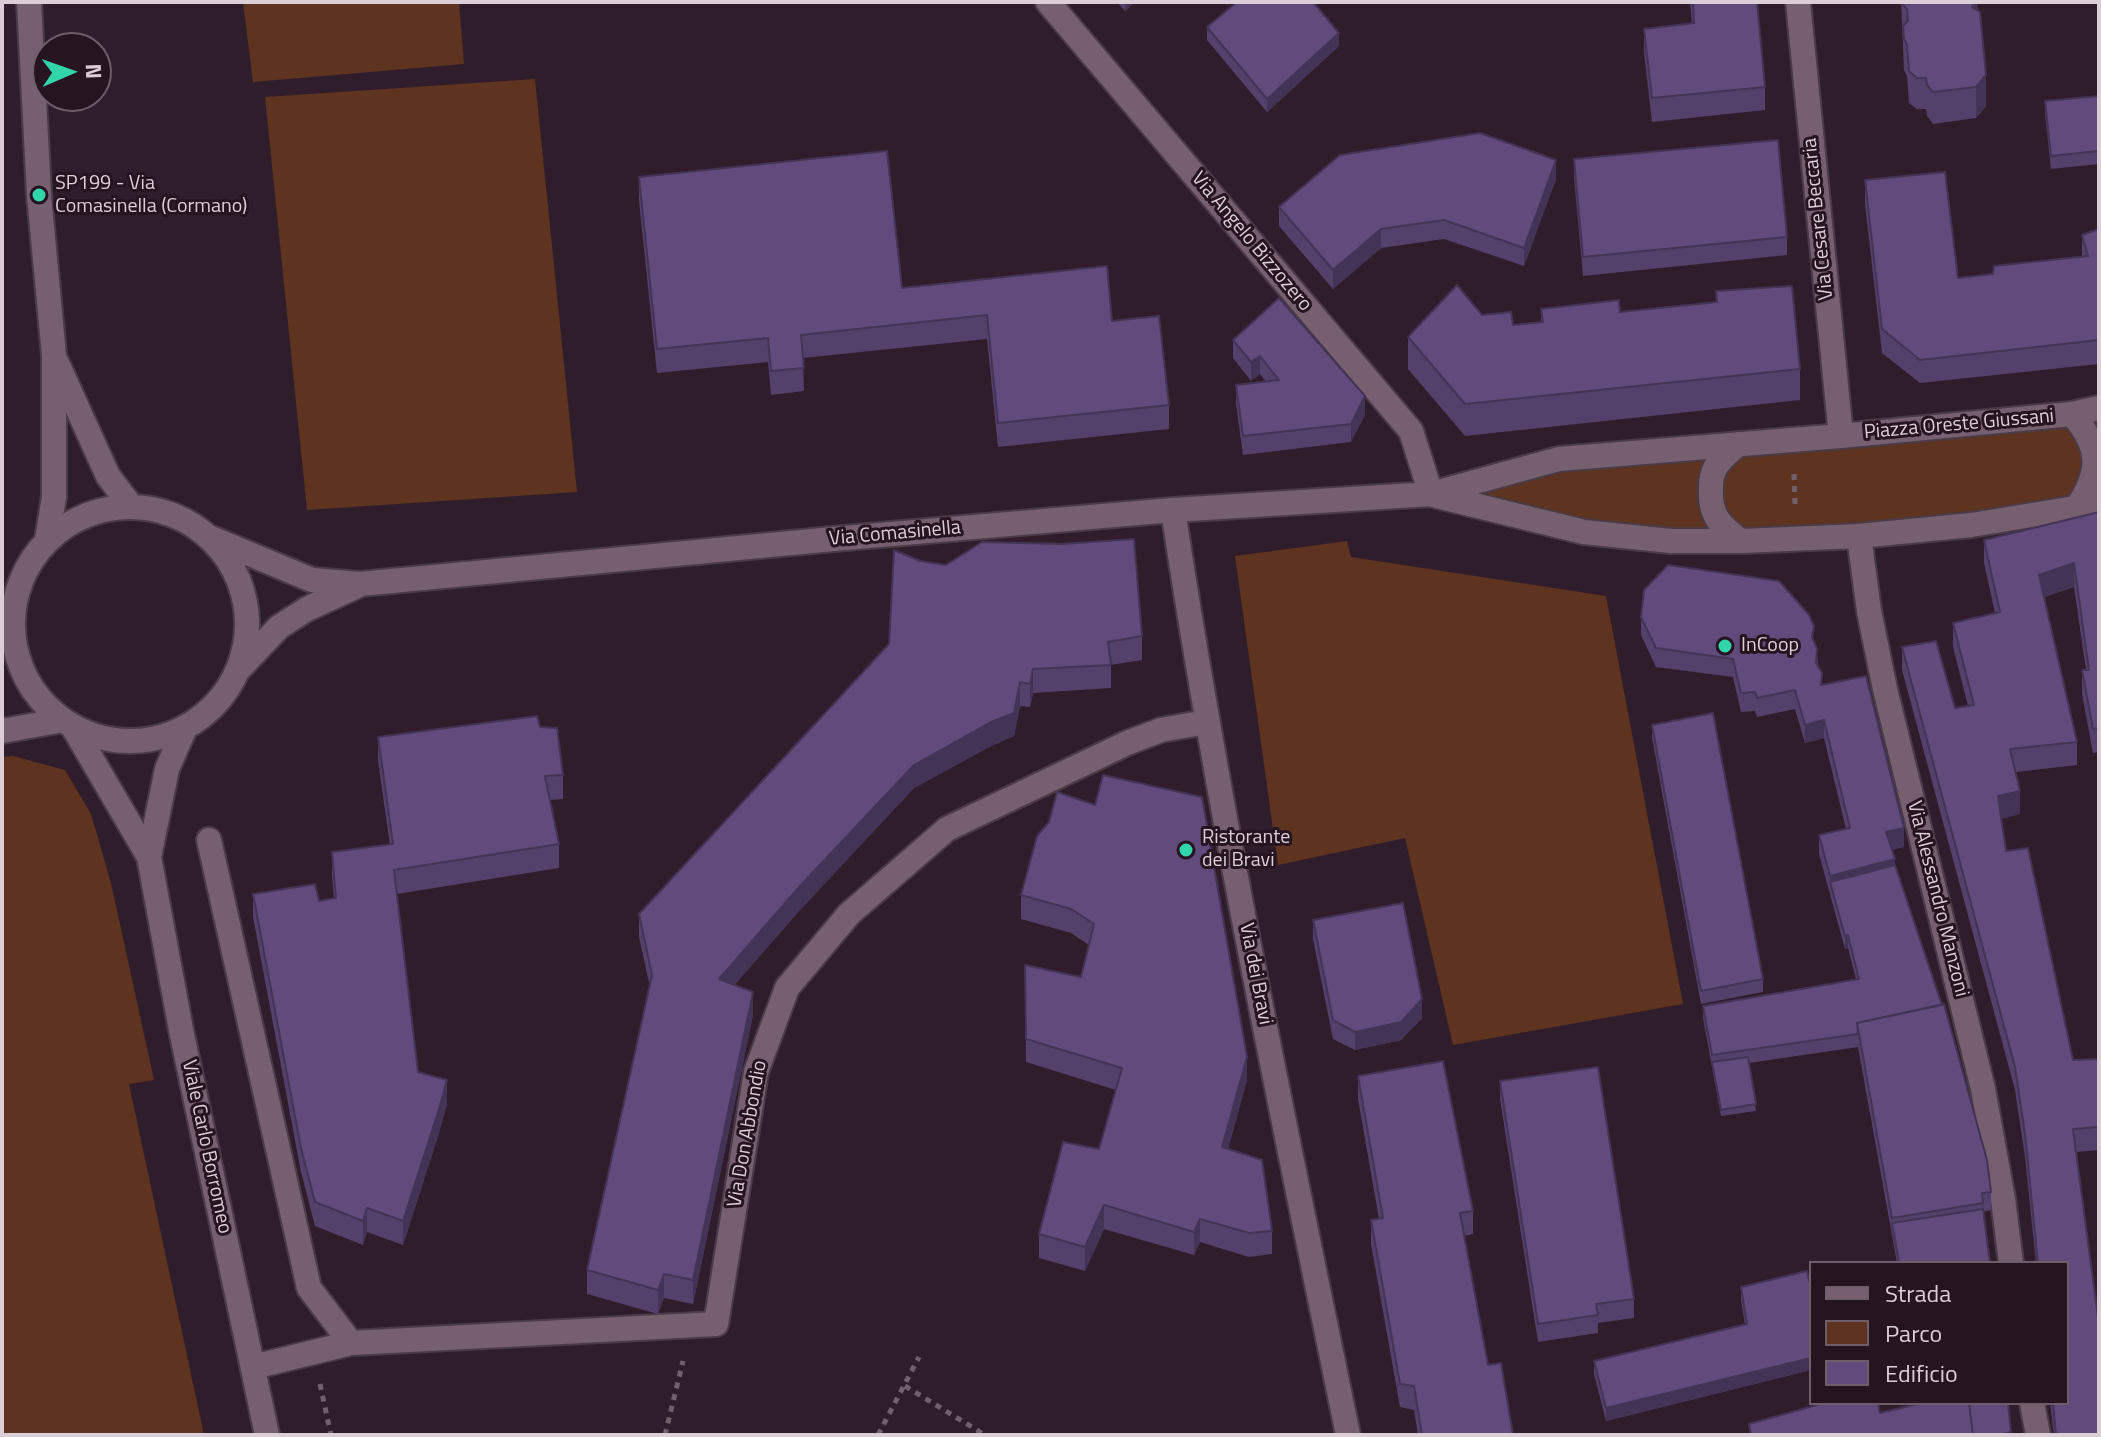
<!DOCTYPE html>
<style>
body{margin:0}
#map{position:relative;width:2101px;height:1437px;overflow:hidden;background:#301d2b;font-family:"Titillium Web",sans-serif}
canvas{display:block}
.frame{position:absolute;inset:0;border:4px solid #dbced7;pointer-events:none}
.legend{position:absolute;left:1809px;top:1261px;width:260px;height:144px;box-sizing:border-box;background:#261421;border:2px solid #6e5e6a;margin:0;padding:10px 14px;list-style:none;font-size:24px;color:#dbced7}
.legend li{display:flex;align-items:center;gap:16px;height:40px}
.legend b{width:40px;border:2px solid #6e5e6a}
.north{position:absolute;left:32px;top:32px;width:80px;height:80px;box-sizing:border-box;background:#261421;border:2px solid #6e5e6a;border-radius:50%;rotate:88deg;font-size:22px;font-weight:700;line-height:32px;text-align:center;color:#dbced7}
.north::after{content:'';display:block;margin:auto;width:28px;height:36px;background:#32d4a9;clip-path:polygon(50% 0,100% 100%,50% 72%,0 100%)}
</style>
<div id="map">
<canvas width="2101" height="1437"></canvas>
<div class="frame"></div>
<ul class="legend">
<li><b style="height:10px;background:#766070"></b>Strada</li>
<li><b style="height:22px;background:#5e331f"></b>Parco</li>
<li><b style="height:22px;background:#604b7c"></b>Edificio</li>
</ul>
<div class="north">N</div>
</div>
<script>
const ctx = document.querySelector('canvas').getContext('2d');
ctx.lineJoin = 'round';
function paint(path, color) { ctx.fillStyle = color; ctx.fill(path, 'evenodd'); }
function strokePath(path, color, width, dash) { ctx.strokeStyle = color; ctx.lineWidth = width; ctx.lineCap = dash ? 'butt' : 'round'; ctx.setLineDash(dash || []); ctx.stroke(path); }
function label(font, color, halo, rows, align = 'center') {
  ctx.font = font + ' "Titillium Web",sans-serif'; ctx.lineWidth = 6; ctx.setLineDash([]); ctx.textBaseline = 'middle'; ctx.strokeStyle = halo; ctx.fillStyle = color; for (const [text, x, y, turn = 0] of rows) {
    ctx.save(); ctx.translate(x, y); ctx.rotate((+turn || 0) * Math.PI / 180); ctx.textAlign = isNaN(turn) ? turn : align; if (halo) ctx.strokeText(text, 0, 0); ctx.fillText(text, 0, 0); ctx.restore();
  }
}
paint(new Path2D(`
 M243,2H459L464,64L253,82Z
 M535,79L577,492L307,510L265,97Z
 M2099,408V504L1671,541L1431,494L1559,459Z
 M1347,541L1351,557L1606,596L1683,1004L1453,1045L1405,838L1278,865L1235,556Z
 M13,756L65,770L91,814L111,883L154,1080L129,1084L204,1435H2V757Z`), '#5e331f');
const minor = new Path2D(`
 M29,2L39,195L54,355V497L47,540
 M1048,2L1411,431L1431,494
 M1798,2L1841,436
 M57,363L108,476L131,506
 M2072,414C2101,447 2101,472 2077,507
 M1738,444C1730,451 1720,459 1715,468C1712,474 1711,482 1711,488C1709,515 1721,527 1741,541
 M1433,495L1584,532L1671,541H1741L1859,536L1971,525L2099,504
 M13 624a117 117 0 1 1 234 0a117 117 0 1 1-234 0Z
 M1173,510C1220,821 1285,1128 1348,1435
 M1859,536L1869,611L1885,689L1983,1089L2003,1199L2011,1263
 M211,538L312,580L360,584L833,539L1173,510L1431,494L1559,459L1841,436L2072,414L2099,408
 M240,668L279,627L307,609L359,585
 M73,727L149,857L181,1030L267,1435
 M2,731L63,720
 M209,840L309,1288L351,1343
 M149,857L167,769L185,728
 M253,1367L351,1343L716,1324L756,1072L787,988L849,914L947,829L1127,743L1161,730L1206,722
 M2032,1403L2038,1435`);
strokePath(minor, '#4a3b46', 28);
strokePath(new Path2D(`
 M1794,474L1795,504
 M320,1384L331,1435
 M905,1386L985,1435
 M665,1435L683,1361
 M878,1435L919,1357`), '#71606c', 5, [6, 6]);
strokePath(minor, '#766070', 24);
paint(new Path2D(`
 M1117,2H1134L1125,11Z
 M1690,2H1757L1765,87V110L1652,122L1644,53V29L1692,23Z
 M1901,2H1977L1986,106L1976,118L1933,124L1927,116L1926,109H1917L1909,103L1907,76L1904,70Z
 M1207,27L1339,46L1267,112L1207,40Z
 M2099,96V164L2051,169L2045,114V101Z
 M1574,159L1787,237V255L1583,276L1574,178Z
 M639,177L902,288L1112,321L1169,405V429L998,447L987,339L803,358L804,391L771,395L768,362L657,373L639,201Z
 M1556,179L1524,266L1444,239L1381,248L1333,289L1279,226V207Z
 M1865,180L1958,278L1993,274L2082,257V235L2099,229V364L1920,383L1882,353L1865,204Z
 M1541,309L1620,312L1800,369V400L1465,436L1408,369V337L1482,315L1513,325L1541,322Z
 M1233,340L1365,415L1351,442L1243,455L1236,404V385L1266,382L1260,374L1251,381L1233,358Z
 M2099,512V752L2093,753L2082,694V670H2086L2074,587L2044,597L2077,742V765L2016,772L2020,814L2001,819L2006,851L2073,1060L2099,1059V1150L2076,1152L2099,1435H2054L2050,1403H2067V1263H2036L2025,1157L2015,1090L1902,670V647L1955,708L1968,706L1953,647V623L1995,613L1984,563V540Z
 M920,561L1142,636V660L1111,665V688L1033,693L1030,707L1020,706L1014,736L991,746L914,788L800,910L734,985L753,1015L693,1304L664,1298L658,1314L587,1294V1270L650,987L639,937V914L889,644Z
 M1641,617L1814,640L1822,685L1904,847L1892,850L1895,865L1991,1192V1210L1983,1212L1990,1263H1897L1858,1047L1749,1063L1756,1111L1721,1116L1703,1018V1006L1856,979L1848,948L1845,949L1819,854V835L1846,829L1824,738L1805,743L1795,709L1757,717L1755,711L1741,712L1733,677L1656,667L1641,635Z
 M1652,725L1763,979V992L1701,1004L1652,738Z
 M540,727L563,775V799L550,800L559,844V868L397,894L418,1072L447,1104L439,1133L403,1245L367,1232L363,1245L315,1226L301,1172L253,917V894L319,901L334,899L332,876V852L390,845L378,761V737Z
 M1037,836L1247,1080L1228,1149L1272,1231V1254L1249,1257L1200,1242L1194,1255L1104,1229L1085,1271L1039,1258V1234L1099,1149L1116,1090L1026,1062L1025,965L1081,977L1089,945L1071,933L1021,919V895Z
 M1313,920L1422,1018L1401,1040L1355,1050L1333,1039L1313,939Z
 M1358,1076L1473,1211V1234L1464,1236L1488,1365L1513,1435H1418L1414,1410L1400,1407L1371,1244V1220L1379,1219L1358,1099Z
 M1500,1081L1634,1299V1318L1598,1323V1333L1538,1342L1500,1099Z
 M1741,1287L1811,1288V1370L1606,1421L1594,1374V1361L1745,1325L1741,1300Z`), '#53406b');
paint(new Path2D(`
 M1125,2H1134L1125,11Z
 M1974,2H1977V27L1972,7Z
 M1339,33V46L1267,112V99Z
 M1986,75V106L1976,118V87Z
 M1556,160V179L1524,266V248Z
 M1381,229V248L1333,289V270Z
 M1260,356V374L1251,381V362Z
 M1365,396V415L1351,442V424Z
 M2074,563V587L2039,598V575Z
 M1033,669V693L1030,707V684Z
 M1020,682V706L1014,736L991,746L914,788L800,910L719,1003V979L800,886L914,765Z
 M1824,720V738L1805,743V725Z
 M2020,791V814L1998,820V796Z
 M1904,828V847L1886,851V832Z
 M1895,859V878L1830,882V876Z
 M1848,935V948L1845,949V936Z
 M753,992V1015L693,1304V1280Z
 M1422,999V1018L1401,1040L1355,1050V1032Z
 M1247,1057V1080L1222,1171V1147Z
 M447,1080V1104L439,1133L403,1245V1221Z
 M1104,1205V1229L1085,1271V1247Z
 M367,1208V1232L363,1245V1221Z
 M1200,1219V1242L1194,1255V1232Z
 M664,1274V1298L658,1314V1290Z
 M1811,1358V1370L1606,1421V1408Z`), '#433457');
const building = new Path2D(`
 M1237,2H1313L1339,33L1267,99L1207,27Z
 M1693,2H1757L1765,87L1652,98L1644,29L1694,23Z
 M1902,2H1974L1972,7L1980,12L1986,75L1976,87L1933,92L1927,85L1926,78H1917L1909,71L1907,45L1904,39L1903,26L1908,21L1907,9L1903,5Z
 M2099,96V151L2051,156L2045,101Z
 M1480,133L1556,160L1524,248L1444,220L1381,229L1333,270L1279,207L1340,155Z
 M1778,140L1787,237L1583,257L1574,159Z
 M887,151L902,288L1107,266L1112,321L1159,316L1169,405L998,423L987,315L801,335L804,368L771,371L768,338L657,349L639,177Z
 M1945,172L1958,278L1993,274L1994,266L2088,256L2082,235L2099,229V340L1920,360L1882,329L1865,180Z
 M1457,285L1482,315L1511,312L1513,325L1543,322L1541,309L1619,300L1620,312L1717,302L1716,291L1792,286L1800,369L1465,404L1408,337Z
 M1279,298L1365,396L1351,424L1243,436L1236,385L1279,380L1260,356L1251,362L1233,340Z
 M2099,512V728L2093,729L2082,670H2089L2074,563L2039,575L2077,742L2010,749L2020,791L1998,796L2006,851L2028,848L2073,1060L2099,1059V1127L2073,1129L2099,1325V1435H2056L2053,1403H2067V1263H2038L2025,1134L2015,1067L1902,647L1936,641L1955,708L1974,705L1953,623L2000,612L1984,540Z
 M1134,539L1142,636L1108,642L1111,665L1033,669L1030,684L1020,682L1014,713L991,722L914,765L800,886L719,979L753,992L693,1280L664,1274L658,1290L587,1270L652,975L639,914L889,644L894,550L920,561L946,565L982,542L1062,544Z
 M1668,565L1779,581L1809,615L1814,626L1812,637L1817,649L1816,663L1822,673L1821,685L1866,676L1904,828L1886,832L1895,859L1830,876L1819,835L1850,828L1824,720L1805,725L1795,690L1757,698L1755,692L1741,693L1733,659L1656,648L1641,617L1644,590Z
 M1713,713L1763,979L1701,991L1652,725Z
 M537,716L540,727L557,728L563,775L545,776L559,844L394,870L418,1072L447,1080L439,1109L403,1221L367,1208L363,1221L315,1202L301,1148L253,894L315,884L319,901L336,898L332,852L393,844L378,737Z
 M1103,775L1202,797L1247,1057L1222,1147L1262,1160L1272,1231L1249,1233L1200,1219L1194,1232L1104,1205L1085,1247L1039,1234L1063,1142L1099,1149L1122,1068L1026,1039L1025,965L1081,977L1094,924L1071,909L1021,895L1037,836L1049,822L1057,792L1095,805Z
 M1895,865L1942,1005L1857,1023L1858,1034L1712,1055L1703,1006L1859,979L1848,935L1845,936L1830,882Z
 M1403,903L1422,999L1401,1022L1355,1032L1333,1020L1313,920Z
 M1944,1004L1987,1160L1991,1192L1982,1193L1983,1203L1892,1218L1857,1023Z
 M1748,1057L1756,1104L1721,1110L1712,1062Z
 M1443,1061L1473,1211L1460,1213L1488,1365L1501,1363L1513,1435H1422L1414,1386L1400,1384L1371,1220L1383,1218L1358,1076Z
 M1598,1067L1634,1299L1596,1304L1598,1315L1538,1324L1500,1081Z
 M1983,1209L1990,1263H1899L1892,1223Z
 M1807,1271L1811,1288V1358L1606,1408L1594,1361L1747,1324L1741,1287Z
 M1824,1403H1878L1880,1413L1921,1403H1969L1973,1435H1751L1749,1424Z
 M1969,1403H2008L2011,1432L1999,1435H1973Z`);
paint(building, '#604b7c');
strokePath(building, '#433457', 2);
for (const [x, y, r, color] of [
 [39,195,8,"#32d4a9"],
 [1725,646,8,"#32d4a9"],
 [1186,850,8,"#32d4a9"]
]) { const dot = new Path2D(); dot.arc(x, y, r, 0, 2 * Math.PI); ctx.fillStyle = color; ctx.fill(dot); strokePath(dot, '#261421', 3); }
label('20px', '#dbced7', '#261421', [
 ["SP199 - Via",55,184],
 ["Comasinella (Cormano)",55,207],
 ["InCoop",1741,646],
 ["Ristorante",1202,838],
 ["dei Bravi",1202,861]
], 'left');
label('20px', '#dbced7', '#261421', [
 ["Via Cesare Beccaria",1819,219,-96],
 ["Via Angelo Bizzozero",1251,242,50],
 ["Piazza Oreste Giussani",1959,425,-5],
 ["Via Comasinella",895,534,-5],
 ["Via Alessandro Manzoni",1937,899,76],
 ["Via dei Bravi",1255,974,79],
 ["Via Don Abbondio",748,1134,-80],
 ["Viale Carlo Borromeo",206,1147,78]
]);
</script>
